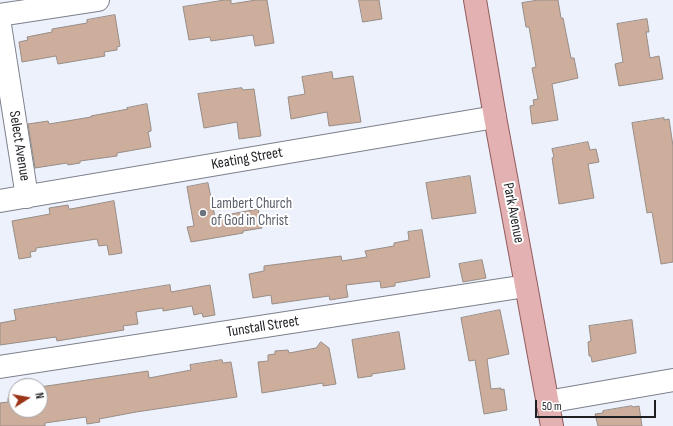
<!DOCTYPE html>
<style>
body{margin:0}
#map{position:relative;width:673px;height:426px;overflow:hidden;background:#edf1fc;font-family:"Sofia Sans Condensed",sans-serif}
canvas{display:block}
.north{position:absolute;left:8px;top:378px;width:40px;height:40px;box-sizing:border-box;background:#fff;border:1px solid #a5a5a7;border-radius:50%;rotate:79deg;font-size:11px;font-weight:700;line-height:16px;text-align:center;color:#1e1f23}
.north::after{content:'';display:block;margin:auto;width:14px;height:18px;background:#9b3417;clip-path:polygon(50% 0,100% 100%,50% 72%,0 100%)}
.scale{position:absolute;left:535px;top:400px;width:121px;height:18px;box-sizing:border-box;border:2px solid #1e1f23;border-top:0;padding-left:5px;font-size:12px;line-height:14px;white-space:nowrap;color:#1e1f23;-webkit-text-stroke:3px #fff;paint-order:stroke}
</style>
<div id="map">
<canvas width="673" height="426"></canvas>
<div class="north">N</div>
<div class="scale">50 m</div>
</div>
<script>
const ctx = document.querySelector('canvas').getContext('2d');
ctx.lineJoin = 'round';
function paint(path, color) { ctx.fillStyle = color; ctx.fill(path, 'evenodd'); }
function strokePath(path, color, width, dash) { ctx.strokeStyle = color; ctx.lineWidth = width; ctx.lineCap = dash ? 'butt' : 'round'; ctx.setLineDash(dash || []); ctx.stroke(path); }
function label(font, color, halo, rows, align = 'center') {
  ctx.font = font + ' "Sofia Sans Condensed",sans-serif'; ctx.lineWidth = 4; ctx.setLineDash([]); ctx.textBaseline = 'middle'; ctx.strokeStyle = halo; ctx.fillStyle = color; for (const [text, x, y, turn = 0] of rows) {
    ctx.save(); ctx.translate(x, y); ctx.rotate((+turn || 0) * Math.PI / 180); ctx.textAlign = isNaN(turn) ? turn : align; if (halo) ctx.strokeText(text, 0, 0); ctx.fillText(text, 0, 0); ctx.restore();
  }
}
const building = new Path2D(`
 M225,0H231V4L256,0H267L274,43L255,46L253,35L211,41L210,37L189,40L183,7Z
 M359,0H379L382,19L363,22Z
 M539,0H558L561,18H563L571,58H574L578,78L552,84L558,120L532,124L530,107V106L534,105L533,100L538,99L532,68L536,67L529,27H526L522,3Z
 M115,15L120,46L117,47V50L104,52L105,56L58,64L56,56L22,62L19,42L28,40L27,37L52,32V29L87,23V20Z
 M647,19L649,32H646L650,58L659,56L663,79L619,86L615,64L623,62L617,24Z
 M332,72L333,79L353,76L361,122L329,126L327,112L291,119L288,97L305,94L302,77Z
 M242,88L243,90L254,89L261,136L239,139L237,122L204,128L198,94Z
 M147,104L151,128V131L148,132L151,147L117,153V156L80,161V163L68,165L67,163L35,168L28,124L48,121L49,124L91,117V116L128,109L127,108Z
 M664,118V120L669,119L673,146V262L661,264L652,212L647,213L632,123Z
 M588,142L590,150L596,149L599,162L588,164L594,198L559,204L552,158L554,157L552,149Z
 M470,176L476,213L432,219L426,183Z
 M208,183L215,217L258,209L262,228L243,231V233L191,242L187,227L194,226L187,187Z
 M114,201L122,253L109,255L107,245L99,246L97,239L36,248V251L30,252L31,257L19,259L12,221L50,214L49,208L68,205L69,209Z
 M422,230L430,277L395,283V286L381,288L380,281L346,285L348,297L330,300L329,296L272,304L271,295L253,298L249,274L264,271V266L341,256L342,261L367,257L365,251L394,246V243L409,240L408,232Z
 M482,260L486,278L463,282L459,264Z
 M170,285L171,292L210,285L215,315L203,317L202,313L194,315L192,306L163,311V308L136,312L138,324L123,326L124,330L57,341L56,337L0,345V323L16,320L14,310Z
 M500,310L509,354L487,359L491,389L501,388V390L504,389L507,410L484,414L475,360L469,361L461,318Z
 M632,320L636,353L592,362L591,356H589L588,342L591,341L589,326Z
 M399,332L405,369L372,374V376L358,378L352,340Z
 M321,342L329,348L336,384L323,386V383L262,393L258,362L268,361V355L275,354V351L288,350L289,353L316,348Z
 M222,360L223,363L231,362L237,397L136,412L99,419L100,422L87,424L86,417L45,423V426H0V403L8,402V398L16,397V410H40V387L148,371L149,378L191,370L190,365Z
 M632,406L633,407L639,406L642,426H598L595,414L603,413V411Z`);
paint(building, '#cdad9b');
strokePath(building, '#988d87', 1);
const minor = new Path2D(`
 M0,15L98,0
 M0,25L27,197
 M0,201L495,117
 M0,367L526,286
 M547,402L673,380`);
const major = new Path2D(`
 M475,0L495,117L552,426`);
strokePath(minor, '#7c808a', 24);
strokePath(major, '#925c5e', 24);
strokePath(minor, '#fff', 22);
strokePath(major, '#e3b1b1', 22);
for (const [x, y, r, color] of [
 [203,213,4,"#6b7280"]
]) { const dot = new Path2D(); dot.arc(x, y, r, 0, 2 * Math.PI); ctx.fillStyle = color; ctx.fill(dot); strokePath(dot, '#fff', 1.5); }
label('15px', '#1e1f23', '#fff', [
 ["Select Avenue",19,146,81],
 ["Keating Street",247,159,-10],
 ["Park Avenue",513,213,79],
 ["Tunstall Street",263,327,-9]
]);
label('15px', '#5b616d', '#fff', [
 ["Lambert Church",211,204],
 ["of God in Christ",211,221]
], 'left');
</script>
